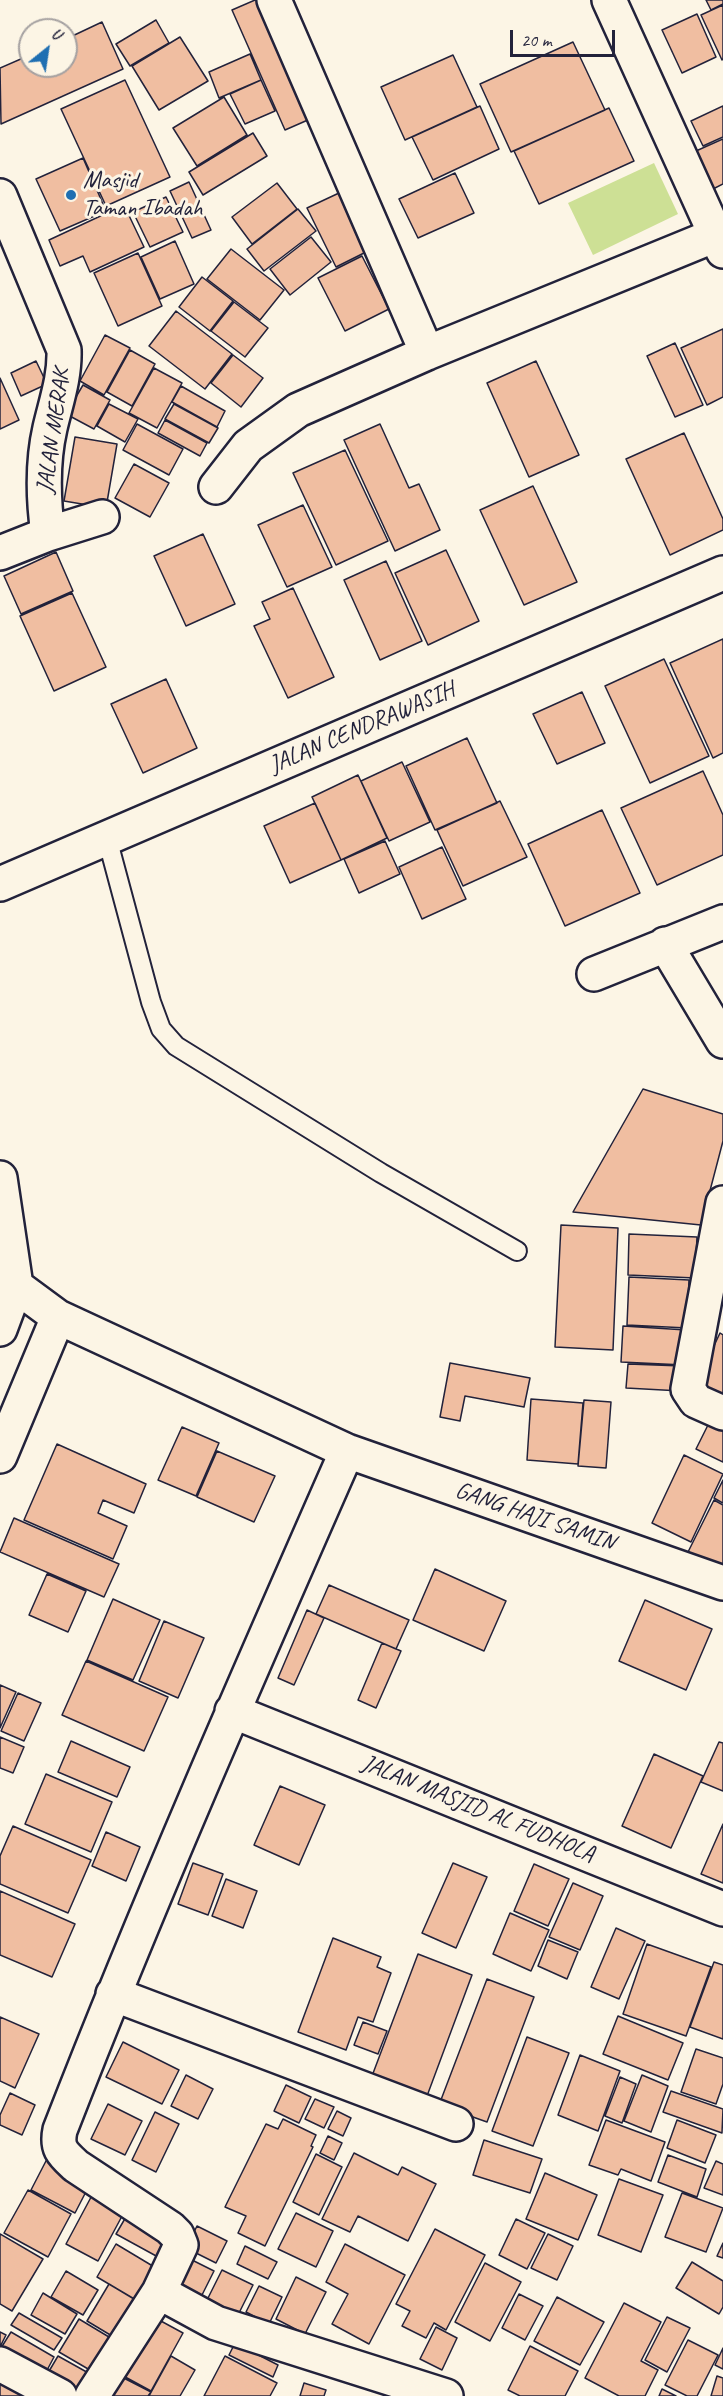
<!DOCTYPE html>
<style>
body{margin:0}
#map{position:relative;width:723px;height:2396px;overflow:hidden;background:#fcf5e5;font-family:Caveat,sans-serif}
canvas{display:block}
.north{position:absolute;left:18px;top:18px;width:60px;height:60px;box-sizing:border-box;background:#fcf5e5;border:2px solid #a5a1a1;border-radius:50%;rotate:30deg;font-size:16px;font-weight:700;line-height:24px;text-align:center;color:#22223b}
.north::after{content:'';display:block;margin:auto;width:21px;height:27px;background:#1f6fb2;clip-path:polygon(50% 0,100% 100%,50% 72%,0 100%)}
.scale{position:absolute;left:510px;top:30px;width:105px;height:27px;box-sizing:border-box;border:3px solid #22223b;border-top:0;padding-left:8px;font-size:18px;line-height:21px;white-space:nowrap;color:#22223b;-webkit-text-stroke:4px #fcf5e5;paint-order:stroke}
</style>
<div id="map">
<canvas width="723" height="2396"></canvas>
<div class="north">U</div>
<div class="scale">20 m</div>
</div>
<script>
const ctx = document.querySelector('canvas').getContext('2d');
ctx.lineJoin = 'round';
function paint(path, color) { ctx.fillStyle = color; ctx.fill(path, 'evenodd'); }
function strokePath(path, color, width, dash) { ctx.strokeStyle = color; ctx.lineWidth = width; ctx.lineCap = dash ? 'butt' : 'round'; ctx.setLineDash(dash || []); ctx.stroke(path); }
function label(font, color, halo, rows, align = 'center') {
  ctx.font = font + ' Caveat,sans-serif'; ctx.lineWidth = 6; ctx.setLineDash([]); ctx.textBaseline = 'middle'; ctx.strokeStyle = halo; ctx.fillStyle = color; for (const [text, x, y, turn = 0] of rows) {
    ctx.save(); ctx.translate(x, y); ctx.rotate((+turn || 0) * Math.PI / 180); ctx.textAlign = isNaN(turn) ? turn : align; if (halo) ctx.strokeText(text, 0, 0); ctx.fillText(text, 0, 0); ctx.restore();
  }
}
paint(new Path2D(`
 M654,163L678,214L593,255L568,203Z`), '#cde095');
const building = new Path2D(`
 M255,0H267L317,116L285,130L232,10Z
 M706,0H723V4L711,10Z
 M723,5V59L722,60L701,15Z
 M697,14L716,57L682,73L662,30Z
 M156,20L169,43L130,66L116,44Z
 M102,22L123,69L1,124L0,68L30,55V66H66V39Z
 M180,37L208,81L159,110L132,66Z
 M573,42L605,110L511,152L480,84Z
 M250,54L261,80L219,98L209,72Z
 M453,55L477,107L405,140L381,87Z
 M125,80L170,177L106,206L61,109Z
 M261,80L275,111L245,124L230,94Z
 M224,97L247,135L197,166L173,128Z
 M480,106L499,149L433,180L412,137Z
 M723,106V137L703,146L691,121Z
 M609,108L634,161L539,204L514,151Z
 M253,133L267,156L203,195L189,172Z
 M723,139V184L713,189L696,151Z
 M83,158L106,211L60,231L36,179Z
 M455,173L474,213L418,238L399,199Z
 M189,182L211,230L192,238L170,191Z
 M277,183L297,209L252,244L232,217Z
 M339,193L368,251L336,267L307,208Z
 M166,197L183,232L150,247L133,212Z
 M124,205L144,247L90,272L83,256L60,266L49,240Z
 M298,209L316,231L264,271L247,249Z
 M311,237L331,262L290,295L270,269Z
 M175,241L194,284L160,299L141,257Z
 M231,249L284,290L260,320L207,279Z
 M138,253L162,306L118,326L94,273Z
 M362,256L389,309L345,331L318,278Z
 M202,277L233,301L210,331L179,307Z
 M234,302L268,328L245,357L211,331Z
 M176,311L232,354L205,389L149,346Z
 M723,329V397L707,405L681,348Z
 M105,335L130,348L104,395L80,381Z
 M675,343L703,405L675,417L647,356Z
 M130,350L155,364L132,406L107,392Z
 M233,355L263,378L241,407L211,383Z
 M36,361L47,384L21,396L11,373Z
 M536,361L579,455L529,477L487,383Z
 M154,368L182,383L157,428L129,413Z
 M0,378L19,420L0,429Z
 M83,385L110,400L94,429L66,414Z
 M181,386L225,411L217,427L172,402Z
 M109,404L138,419L125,442L97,426Z
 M174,404L218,428L209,443L165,419Z
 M165,420L207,443L200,456L158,433Z
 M137,424L183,449L169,475L123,450Z
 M380,424L409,488L419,484L440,530L395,551L344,440Z
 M684,433L723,519V530L670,555L626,459Z
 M75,437L117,444L106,508L64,501Z
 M345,450L388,541L336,565L293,473Z
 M134,464L169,483L150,517L115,498Z
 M533,486L577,582L524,605L480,510Z
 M303,505L332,567L287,587L258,525Z
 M203,534L235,604L186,626L154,556Z
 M446,550L479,621L428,645L395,573Z
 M56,552L73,591L21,614L4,576Z
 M386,561L422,641L380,660L344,580Z
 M293,588L334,677L288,698L254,626L270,619L262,602Z
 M72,593L106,667L54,691L20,616Z
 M723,639V753L713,758L670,663Z
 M664,659L709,756L650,783L605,686Z
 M166,679L197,748L143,773L111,704Z
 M582,692L605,743L557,764L533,714Z
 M467,738L497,803L435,830L406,766Z
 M402,762L430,822L389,841L361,781Z
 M703,771L723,815V855L657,885L621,808Z
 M358,775L387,838L341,860L312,797Z
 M500,801L527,857L463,886L437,830Z
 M315,803L341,860L290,883L264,826Z
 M602,810L640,893L565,926L528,844Z
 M385,841L400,874L359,893L344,859Z
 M442,847L466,899L422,919L399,867Z
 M643,1089L723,1114V1141L701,1225L573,1212Z
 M561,1225L618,1228L613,1350L555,1347Z
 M629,1234L697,1237L695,1278L628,1275Z
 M629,1277L689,1280L687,1328L627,1325Z
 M623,1326L686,1330L684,1365L621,1362Z
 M720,1333L723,1335V1396L696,1384Z
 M450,1363L530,1378L524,1407L465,1396L460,1421L440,1417Z
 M628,1364L682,1366L681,1391L626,1388Z
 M531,1399L583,1403L578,1464L527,1460Z
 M584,1400L611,1402L606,1468L578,1466Z
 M714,1413L723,1417V1462L696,1449Z
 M182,1427L219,1443L196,1496L158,1480Z
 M57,1444L146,1484L134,1513L103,1500L98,1513L127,1526L113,1559L24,1520Z
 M217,1451L275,1476L254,1522L197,1497Z
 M684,1455L723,1474L691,1542L652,1523Z
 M723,1480V1503L714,1498Z
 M714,1500L723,1505V1574L686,1556Z
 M14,1518L119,1564L104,1597L0,1552Z
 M435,1569L506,1601L484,1651L413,1620Z
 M47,1574L86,1591L68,1632L29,1615Z
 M329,1585L409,1620L396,1649L316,1614Z
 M113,1599L160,1620L133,1680L87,1660Z
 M645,1600L712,1629L686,1690L619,1661Z
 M307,1610L324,1618L294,1685L278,1678Z
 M164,1621L204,1638L178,1698L139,1681Z
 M382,1643L401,1651L376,1708L358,1700Z
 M86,1661L168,1697L144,1751L62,1715Z
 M0,1685L16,1692L0,1728Z
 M18,1693L41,1703L24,1741L1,1731Z
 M0,1737L24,1747L13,1773L0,1768Z
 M71,1741L130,1767L117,1797L58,1772Z
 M719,1742L723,1743V1791L701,1782Z
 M654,1754L703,1776L671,1848L622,1826Z
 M46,1774L112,1802L91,1852L25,1824Z
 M280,1786L325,1805L299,1865L254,1845Z
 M723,1824V1883L701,1874Z
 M13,1826L91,1860L68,1913L0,1884V1856Z
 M106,1832L140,1847L126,1881L92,1866Z
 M193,1863L223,1874L208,1915L178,1904Z
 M453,1863L487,1877L456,1948L422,1933Z
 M534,1864L569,1879L548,1926L514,1911Z
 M226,1879L257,1891L243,1928L212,1916Z
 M573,1883L603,1896L580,1950L549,1937Z
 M0,1891L75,1924L52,1977L0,1955Z
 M510,1913L549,1930L531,1971L493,1954Z
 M616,1928L645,1941L619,1999L591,1987Z
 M333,1938L381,1957L377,1967L391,1973L373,2022L358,2017L346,2050L298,2032Z
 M548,1940L578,1952L567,1979L538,1966Z
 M647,1944L711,1967L686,2036L623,2014Z
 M418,1954L472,1975L427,2096L372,2076Z
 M714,1962L723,1965V2039L690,2027Z
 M487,1979L534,1997L487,2122L439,2105Z
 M618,2016L683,2043L668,2080L603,2054Z
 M0,2017L39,2034L15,2088L0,2081Z
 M363,2022L387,2031L378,2054L354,2045Z
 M527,2037L569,2053L533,2146L492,2131Z
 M123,2042L179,2070L162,2104L106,2077Z
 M696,2049L723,2058V2084L716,2104L681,2092Z
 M580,2055L620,2071L598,2131L558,2115Z
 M186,2075L213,2089L198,2119L171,2106Z
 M642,2075L668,2086L651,2132L624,2121Z
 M620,2077L636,2084L622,2123L605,2116Z
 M286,2085L311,2097L299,2123L274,2111Z
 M671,2091L723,2109L722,2133L663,2112Z
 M10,2093L35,2105L22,2135L0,2125V2115Z
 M315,2099L334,2107L324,2128L305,2119Z
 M108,2104L142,2121L125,2155L91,2139Z
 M337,2111L351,2118L343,2136L328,2129Z
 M155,2112L179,2124L156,2172L132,2160Z
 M283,2119L316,2135L311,2146L313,2147L265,2246L238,2233L246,2216L225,2207L266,2124L278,2129Z
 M606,2120L665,2142L651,2181L621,2169L618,2175L589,2165Z
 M677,2120L716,2135L705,2163L667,2148Z
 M328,2136L342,2143L334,2160L320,2153Z
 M484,2140L542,2159L530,2193L473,2175Z
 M354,2153L398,2175L402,2167L436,2184L408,2241L358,2216L350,2232L322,2219Z
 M316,2154L342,2167L319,2215L293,2202Z
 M668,2155L706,2169L697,2197L658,2182Z
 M47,2159L91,2182L75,2213L31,2190Z
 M716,2161L723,2164V2195L704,2188Z
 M545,2173L597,2195L578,2240L526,2219Z
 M619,2179L663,2195L641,2252L598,2235Z
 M97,2186L129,2203L98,2261L66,2244Z
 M28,2190L71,2214L48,2257L4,2233Z
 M682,2193L723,2208L706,2252L665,2237Z
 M130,2210L171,2234L158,2257L116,2234Z
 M296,2213L333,2231L316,2267L278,2249Z
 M516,2219L545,2233L527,2269L499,2255Z
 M197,2226L227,2241L216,2263L186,2248Z
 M435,2229L485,2255L446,2330L434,2323L426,2338L402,2326L410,2311L396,2304Z
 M0,2234L43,2259L12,2311L0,2304Z
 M548,2234L573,2246L557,2280L531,2268Z
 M723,2243V2258L717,2256Z
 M116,2244L156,2268L136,2300L97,2277Z
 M345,2244L405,2275L369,2344L332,2324L348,2294L326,2282Z
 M245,2246L277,2262L268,2279L237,2264Z
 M182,2255L214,2271L201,2297L169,2281Z
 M692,2262L723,2281V2307L719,2314L676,2288Z
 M485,2263L521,2282L490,2341L455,2322Z
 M222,2270L253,2285L237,2317L206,2302Z
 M66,2271L98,2290L83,2315L51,2297Z
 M296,2277L326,2292L305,2334L276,2319Z
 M109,2284L139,2302L117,2339L87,2321Z
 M259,2286L282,2297L269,2324L246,2312Z
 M43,2293L77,2314L65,2334L31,2315Z
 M519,2294L543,2306L525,2340L502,2328Z
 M557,2297L604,2322L580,2365L534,2341Z
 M624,2303L661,2322L641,2361L658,2370L645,2396H619L585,2378Z
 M19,2313L62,2338L54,2350L11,2325Z
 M148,2314L183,2333L151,2391L116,2372Z
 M667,2317L690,2328L667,2372L645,2360Z
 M79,2319L114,2340L95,2373L59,2352Z
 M436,2327L457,2338L442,2370L420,2359Z
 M0,2332L6,2335L0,2347Z
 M11,2332L54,2357L45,2374L1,2348Z
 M688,2340L718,2355L697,2396H687L665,2385Z
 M235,2343L278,2365L273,2377L229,2355Z
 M530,2346L578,2371L565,2396H520L508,2390Z
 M723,2348V2369L715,2365Z
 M58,2356L92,2375L80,2396L45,2378Z
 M171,2356L195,2370L180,2396H149Z
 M225,2356L277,2383L270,2396H204Z
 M112,2372L151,2392L148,2396H99Z
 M0,2375L26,2396H0Z
 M717,2376L723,2378V2396H711Z
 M304,2383L326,2390L324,2396H300Z
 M662,2389L676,2396H659Z`);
paint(building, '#f0bea1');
strokePath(building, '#22223b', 1.5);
const service = new Path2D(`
 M107,838L151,1002L161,1029L176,1046L381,1173L517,1251`);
const minor = new Path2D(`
 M274,0L427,353
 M609,0L723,251
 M0,196L64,350C65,377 56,402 50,428C42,463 43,498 48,534
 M216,487L248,446L298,410L427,353L723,232
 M0,553L48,534L102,517
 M0,884L723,573
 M665,944L723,1041
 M594,974L723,922
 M0,1178L16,1286L0,1329
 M723,1203L688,1389L696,1401L723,1413
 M16,1286L58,1317L347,1451L723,1583
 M0,1456L58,1317
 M232,1711L723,1909
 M113,1994L456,2124
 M159,2292L216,2323L446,2396
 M0,2364L60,2396
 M92,2396L159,2292L181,2245L177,2235L170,2228L76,2166C63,2154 56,2149 60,2130C149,1901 248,1676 347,1451`);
strokePath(service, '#22223b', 22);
strokePath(minor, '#22223b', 38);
strokePath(service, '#fcf5e5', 18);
strokePath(minor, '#fcf5e5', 33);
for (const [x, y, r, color] of [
 [71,195,6,"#1f6fb2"]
]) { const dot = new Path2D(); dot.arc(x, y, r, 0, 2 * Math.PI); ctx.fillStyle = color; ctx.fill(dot); strokePath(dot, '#fcf5e5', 2); }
label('24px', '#22223b', '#fcf5e5', [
 ["Masjid",83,181],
 ["Taman Ibadah",83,209]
], 'left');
label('24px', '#22223b', '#fcf5e5', [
 ["JALAN MERAK",54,431,-82],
 ["JALAN CENDRAWASIH",362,728,-23],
 ["GANG HAJI SAMIN",535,1517,19],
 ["JALAN MASJID AL FUDHOLA",478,1809,22]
]);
</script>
